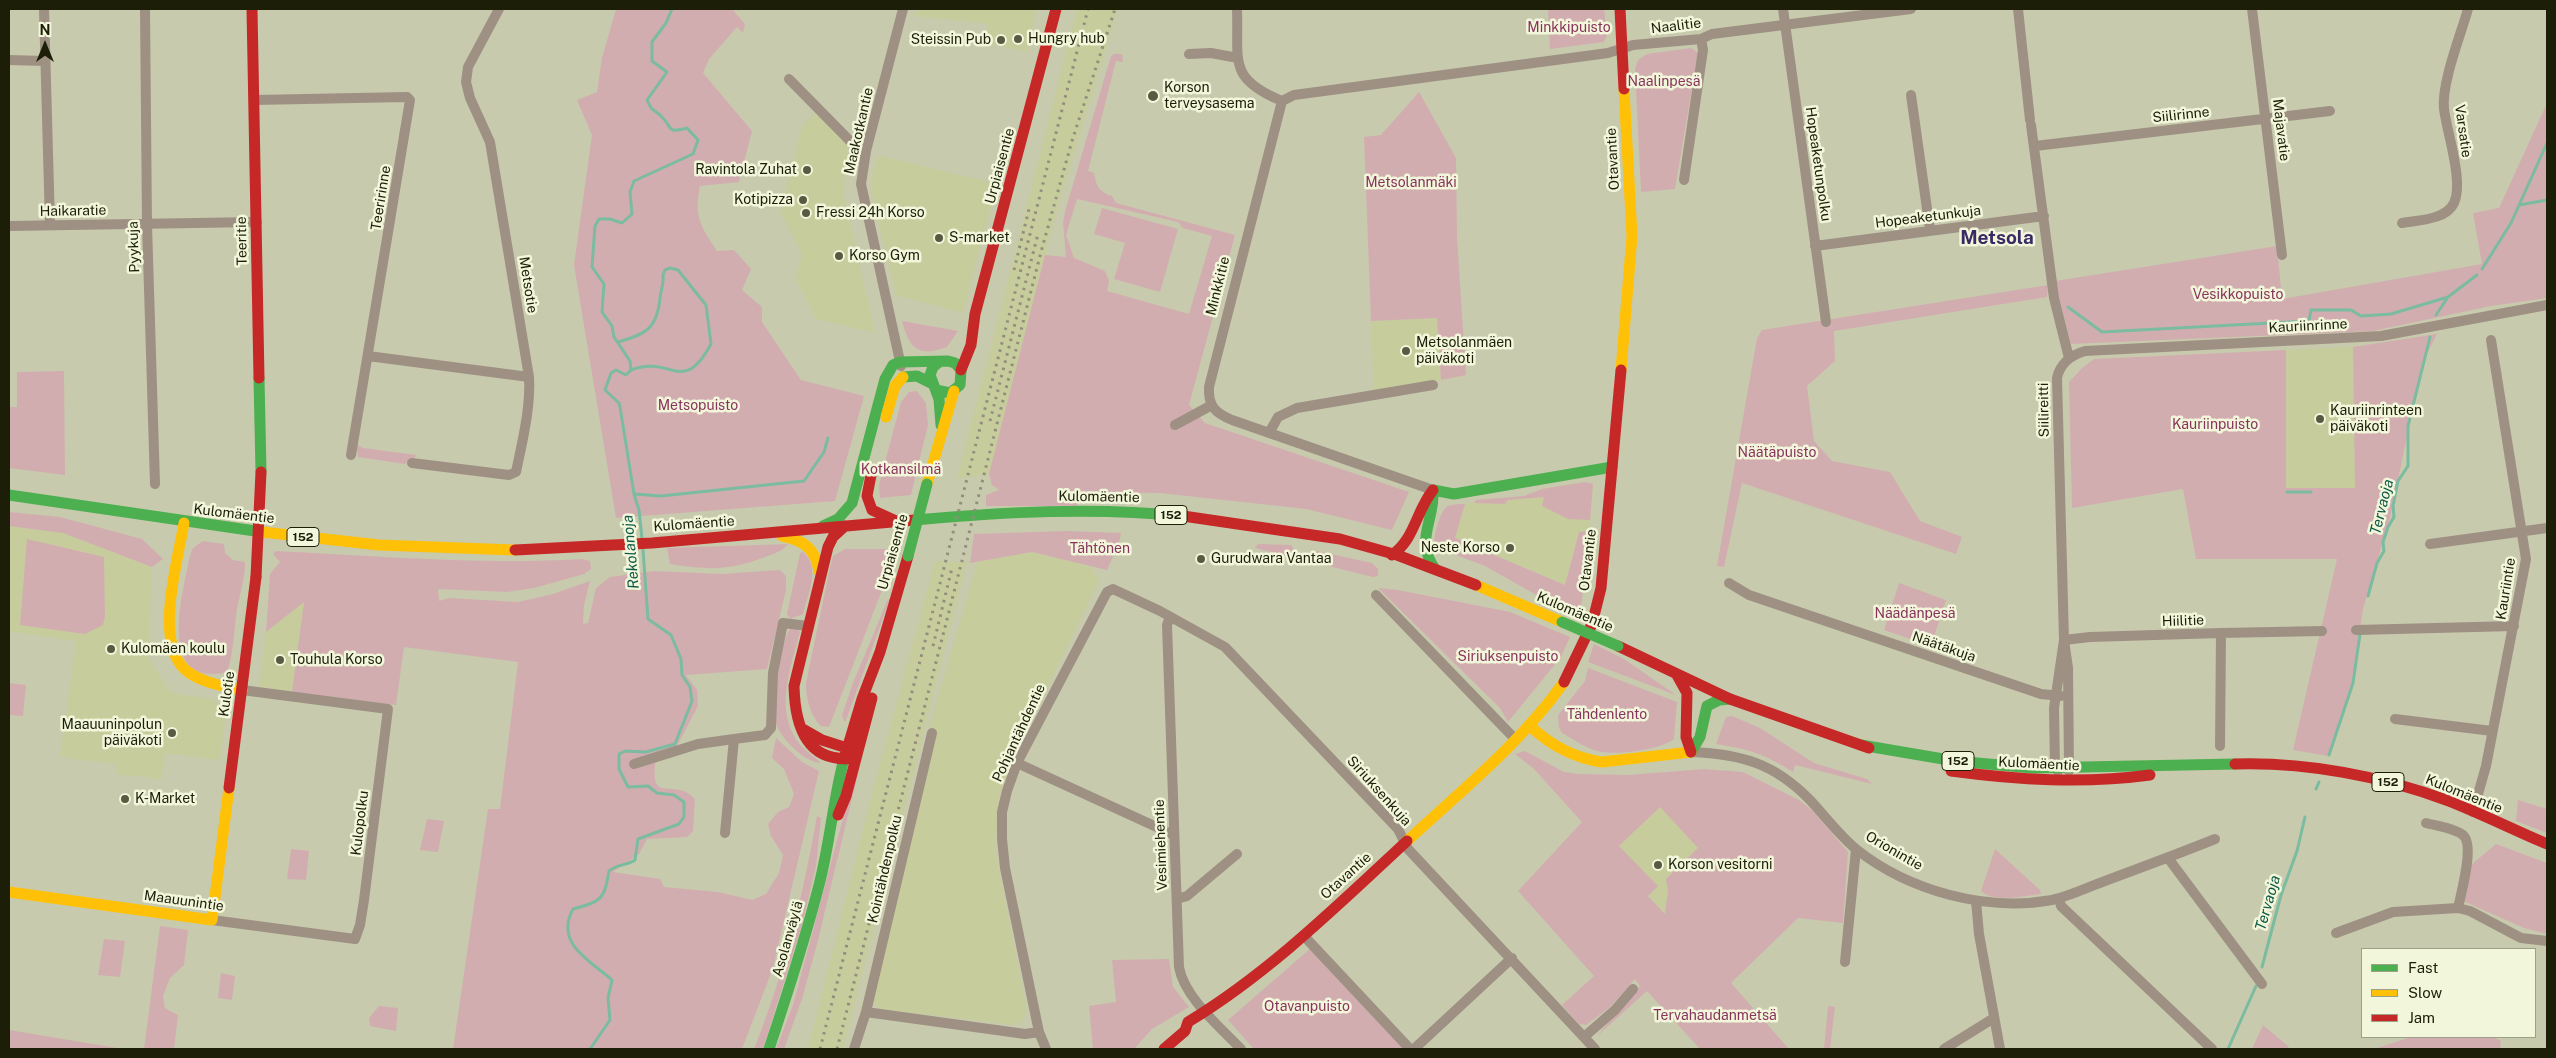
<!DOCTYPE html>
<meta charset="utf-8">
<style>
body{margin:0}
#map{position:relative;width:2556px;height:1058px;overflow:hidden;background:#c8caad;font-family:"Public Sans",sans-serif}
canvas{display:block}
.frame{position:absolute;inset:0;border:10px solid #1c1e08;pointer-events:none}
.legend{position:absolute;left:2361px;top:948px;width:175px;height:90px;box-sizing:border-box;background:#f2f6da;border:1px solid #9ca086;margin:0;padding:6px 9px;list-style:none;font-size:15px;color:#1c1e08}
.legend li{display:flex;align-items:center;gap:10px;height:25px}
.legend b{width:25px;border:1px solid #9ca086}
.north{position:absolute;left:20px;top:20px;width:50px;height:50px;-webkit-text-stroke:4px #f2f6da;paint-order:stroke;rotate:0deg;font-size:14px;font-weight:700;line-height:20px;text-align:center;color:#1c1e08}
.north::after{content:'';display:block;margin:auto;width:18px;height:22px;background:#1c1e08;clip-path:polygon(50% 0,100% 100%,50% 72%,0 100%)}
</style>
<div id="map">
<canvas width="2556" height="1058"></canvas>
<div class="frame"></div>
<ul class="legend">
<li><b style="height:6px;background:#4caf50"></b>Fast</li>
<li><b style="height:6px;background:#ffc107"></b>Slow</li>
<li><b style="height:6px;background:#c62828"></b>Jam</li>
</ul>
<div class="north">N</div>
</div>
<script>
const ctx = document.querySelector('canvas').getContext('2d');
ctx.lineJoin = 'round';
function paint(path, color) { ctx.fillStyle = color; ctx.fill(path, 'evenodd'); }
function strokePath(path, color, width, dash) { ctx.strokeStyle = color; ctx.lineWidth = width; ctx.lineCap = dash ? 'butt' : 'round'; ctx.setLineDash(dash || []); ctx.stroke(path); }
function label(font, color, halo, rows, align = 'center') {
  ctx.font = font + ' "Public Sans",sans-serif'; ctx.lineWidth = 5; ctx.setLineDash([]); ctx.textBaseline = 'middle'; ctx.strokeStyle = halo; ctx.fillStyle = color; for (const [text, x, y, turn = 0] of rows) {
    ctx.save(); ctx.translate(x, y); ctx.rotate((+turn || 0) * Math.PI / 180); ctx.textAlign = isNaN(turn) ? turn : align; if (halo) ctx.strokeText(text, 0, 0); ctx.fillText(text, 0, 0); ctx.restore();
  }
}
paint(new Path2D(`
 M916,9H1036L1028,53L985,42L989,24L913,16Z
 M1077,9H1118L1058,206L989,474L957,479Z
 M817,112L849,147L845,168L844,197L875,333L816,319L796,279L802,254L780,212L802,126Z
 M878,155L997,184L963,313L896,295L872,195V177Z
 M1438,318L1441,380L1374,392L1371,321Z
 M2353,347L2355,488L2286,489V350Z
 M1585,482L1593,484L1590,531L1579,532L1566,585L1488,552L1486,554L1462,546L1455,538L1465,504L1474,503L1476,500L1524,496L1542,489Z
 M9,526L63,533L152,567L148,658L171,693L211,699L221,705L226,713L220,760L165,753L161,779L116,774L117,764L60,757L76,641L9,631Z
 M1032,552L1089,566L1099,580L1014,757L999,796L995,849L1027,1012L1022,1022L1013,1025L880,1009L874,1004L872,998L927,735L978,561Z
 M935,561L967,562L843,1049H808L870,801Z
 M304,602L292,692L259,687L266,632Z
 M1660,807L1721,830L1672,921L1644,891L1619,846Z`), '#c7cc9c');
paint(new Path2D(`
 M616,9H732L745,24L743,33L737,27L709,59L703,73L752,131L739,182L700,186C694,217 700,225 717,251L734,250L751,269L742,290L762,307V322L801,380L864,396L835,501L616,518L574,265L592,135L577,100L597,92L602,58Z
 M1548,9H1604L1607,35L1604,42L1550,49Z
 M1691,48L1698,53L1675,189L1641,192L1635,69L1638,60L1647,54Z
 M1114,54H1122L1123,62L1116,61L1088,171L1094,173C1096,185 1099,193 1112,196L1116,203L1235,235L1189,405L1205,423L1409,492L1392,530L1306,509L1160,493L1078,492L1077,506H986V495L999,490L992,485L989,474L1045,255L1066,257L1063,222L1066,208L1111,56ZM1077,199L1178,222L1183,228L1212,236L1189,314L1107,291L1109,281L1105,271L1074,258L1066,235Z
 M1419,92L1456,158L1457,237L1466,375L1441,380L1437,318L1371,321L1364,137L1381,135Z
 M2547,103V298L2491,306L2373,331L2071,344L2055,281L2277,246L2282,299L2482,264L2473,213L2499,208Z
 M1102,208L1178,229L1160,292L1114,279L1125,243L1094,234Z
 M2048,285L2047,297L1834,331L1835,361L1807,386L1814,441L1832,461L1890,472L1920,521L1962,537L1956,554L1742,483L1724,567L1717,566L1757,338L1762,330Z
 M902,321L958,331L947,347C917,358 909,347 902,321Z
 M2437,334L2422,364L2390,518L2363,609L2350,694L2329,756L2293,750L2337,559H2196L2183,489L2072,508L2069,382L2082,368L2094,359L2286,350V488H2355L2353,347Z
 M64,371L65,475L9,468V407H17V372Z
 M917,391L926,403L928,425L911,495L880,498L879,485L901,402L909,392Z
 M358,445L363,448L416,455L413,460L408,461L405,464L358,457L356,446Z
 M1585,482L1593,484L1590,520L1568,519L1542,506L1544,497L1508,500L1505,504L1474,503L1476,500L1524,496L1542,489Z
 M1465,504L1455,538L1463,541L1462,546L1486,554L1487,552L1565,585L1579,532L1590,531L1580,615L1556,606L1485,566L1435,547C1432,540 1440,509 1448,506C1453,504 1460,504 1465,504Z
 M9,512L60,517L142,539L163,559L152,567L63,533L9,526Z
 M1067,531L1121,533L1119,544L1107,570L1032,552L970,563L974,534Z
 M27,539L104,557L105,616L103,625L85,634L20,625Z
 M203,541L224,544L225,553L233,560L245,562C245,579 240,593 237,609C234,630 234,652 227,672C155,689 183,592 190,555L193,548Z
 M788,544C782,552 775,553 765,557C728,571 709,570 670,564L667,548Z
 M1258,544L1291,545L1298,555L1317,551L1372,563L1378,569V576L1373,577L1255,548Z
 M845,549H898L829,727L821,726C810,715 806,699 806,683L830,568L833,556Z
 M276,551C378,556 479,565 582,559L590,561L591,569L584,574L534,588L507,592L438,589L439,601L449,598L518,602L553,594L590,581L584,605L583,624L588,623L596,588L610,577L654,571L721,574L780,570L786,576V590L767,669L686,675L697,690L698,706L676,748L657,753C646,810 674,775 695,799L693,831L687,837L647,839L639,854L613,872L660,879L664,887L718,892L752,900L766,894L779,873L783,855L771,836L768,824L778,812L789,807L794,794L784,769L772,758L776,738L802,762L819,771L773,968L742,1049H453L488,809H500L518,662L404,647L396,705L292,692L304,602L266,632L270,574L280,562L273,554Z
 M803,552C821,567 808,594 803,614L790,619L787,614L800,553Z
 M1899,583L1946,600L1931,646L1884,630Z
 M1378,588L1398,590L1510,612L1570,637L1561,657L1508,722L1500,708Z
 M888,599H890L845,723L842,715L853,683Z
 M791,628H797L800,632C791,668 774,708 798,742C803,749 814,756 821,763C805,763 780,738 776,723C772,710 781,636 791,628Z
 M1594,644L1624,659L1676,695L1588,662Z
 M1588,668L1677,702L1674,739C1660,750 1615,756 1597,751C1585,748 1573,739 1562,733L1559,728L1558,715L1585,681Z
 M9,683L26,685L23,716L9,715Z
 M1732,716L1760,728L1814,763L1867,779L1872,784L1795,765L1793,772C1764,754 1749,749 1716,744L1726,717Z
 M865,736L858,774L817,944L802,999L784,1049H776L793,1005Z
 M1525,751L1564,772L1578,774L1628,775L1704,769L1743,772L1799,800L1813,811L1848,852L1843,923L1798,918L1731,983L1789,1049H1700L1647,991L1596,1037L1640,986L1635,979L1609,1008L1586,1025L1579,1024L1562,1005L1594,976L1518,891L1582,822L1533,768L1515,754ZM1660,807L1698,848L1666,879L1668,891L1665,914L1648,896L1658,886L1619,846Z
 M2518,800L2547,809V833L2516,821Z
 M817,816L821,818L816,866L802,925L763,1049H754C784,975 803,895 817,816Z
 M427,819L444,821L438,852L420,850Z
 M2496,844L2547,863V934L2524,928L2463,901L2471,865Z
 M291,849L309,851L306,880L287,879Z
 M1995,849L2040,890L2041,894C2024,896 1994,903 1981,891Z
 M160,926L188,930L184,965L170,978L163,996L165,1008L178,1015L174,1049H144Z
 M104,939L125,941L120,977L98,975Z
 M1311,948L1403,1048L1402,1049H1254L1228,1020Z
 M1169,959L1173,987L1189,1007L1152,1029L1134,1049H1093L1089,1006L1116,1002L1112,960Z
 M221,973L235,976L232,1000L218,998Z
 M379,1006L398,1008L396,1031L370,1026L369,1018Z
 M1828,1006L1835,1007L1830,1049H1824Z
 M2263,1025L2289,1047L2287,1049H2252Z
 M9,1030L123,1049H9Z
 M2411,1037H2493L2501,1041L2500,1049H2374Z`), '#d2adb0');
strokePath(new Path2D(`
 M2519,205L2547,200
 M2482,269L2511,223L2547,143
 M2068,307L2102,332L2309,321L2311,310H2351L2361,316L2391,314L2448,297
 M2436,315L2448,297L2477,275
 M618,342C646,334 657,329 660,298C661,290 664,283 663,275L665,270L670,268L678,270L706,305L711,344C682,397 672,354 631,370
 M2287,492H2311
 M634,494L661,496L804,481L824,452L828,438
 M642,539L639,510L634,494L620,407L619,403L605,390L611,373L616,370L626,375L631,370L630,361L614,337L612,326L602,312L604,284L592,267L595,226L599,219H610L622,223L632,214L630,192L634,181L693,154L698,140L687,128C665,134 673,127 662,117C654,109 652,112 647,100L667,72L652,61V42L666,23L672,9
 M2368,596L2377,563L2384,551L2383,542L2388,527L2394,517L2393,506L2398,481L2408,466V426L2430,337
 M2329,755L2353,683L2360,634
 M2316,789L2319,782
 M2262,967L2281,895L2297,851L2305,817
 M590,1049L610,1020L608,998L612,980C591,961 554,944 573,909C602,901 604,900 609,871C617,864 626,866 635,860L638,839L679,824L684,817V802L674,795L657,793L648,786L628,787L619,769V754L625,751L646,752L675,744L692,701L690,687L682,675L681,659L671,635L648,619L643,550
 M2228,1049L2256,986`), '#7bbba0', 3);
strokePath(new Path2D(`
 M44,9L50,225
 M145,9L147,224L155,484
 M1237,9C1239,61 1227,78 1282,101
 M1783,9L1826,322
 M2018,9L2030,120
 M2252,9L2282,255
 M1189,54L1211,53L1238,58
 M9,60L45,61
 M789,79L854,145L866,151
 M1911,95L1930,230
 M254,100L407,97L410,100L351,455
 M2031,125L2054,298L2069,358
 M2035,146L2330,111
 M1684,180L1703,50L1701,39
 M2402,223C2418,220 2446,220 2454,203C2464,182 2447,133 2444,109C2441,84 2461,34 2468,9
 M9,226L257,222
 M1815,246L2044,216
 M368,356L529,377
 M901,366L861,184L866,151L903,9
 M1175,425L1210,406
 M1269,433L1278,417L1297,408L1433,385
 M412,463L509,475L516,472C522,443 531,407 529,377L490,142L470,98L466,82L468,67L499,9
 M1433,490L1232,420C1215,413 1208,406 1209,387L1282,101L1294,95L1608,53L1633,45L1701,39L1712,34L1911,9
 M2430,544L2547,528
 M1729,583L1749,595L2041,694L2061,696
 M1376,595L1516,740
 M1170,617L1167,625L1179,967C1184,997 1220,1027 1241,1049
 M2356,630L2514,626
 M2221,633L2322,631
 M2064,640L2068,668L2069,771
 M2064,640L2090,637L2221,633L2220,746
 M2395,719L2492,731
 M1691,752C1741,754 1774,763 1810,800C1825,816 1839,835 1856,849C1909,891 1986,912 2052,900C2070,896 2088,887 2105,881C2142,867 2178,854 2215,839
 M1017,763L1174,835
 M634,764L698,744L734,739
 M2058,771L2055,768L2054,708L2064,640L2057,378C2060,364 2071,355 2085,351L2381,336L2547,305
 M2473,812L2486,766L2526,559L2491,340
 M2426,823C2437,826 2454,828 2463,835C2475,845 2461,893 2458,908
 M725,833L734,739L765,735L771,728L773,673L783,623L808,626
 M2168,858L2262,984
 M2059,898L2061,906L2212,1049
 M1177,899L1187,896L1237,854
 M1976,901L1979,934L2000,1049
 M212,920L355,939L360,925L364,900L388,709L242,690
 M2336,933L2393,912L2458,908L2470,911L2521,938L2547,941
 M1304,936L1410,1049
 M1845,962L1856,849
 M866,1012L1025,1034L1039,1032
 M1584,1037L1615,1010L1633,989
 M854,1049L866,1012L932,733
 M1046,1049L1039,1032L1005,868L1002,839V812L1007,791L1017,763L1107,592L1113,589L1160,611L1225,647L1398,829L1408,849L1595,1049
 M1414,1049L1512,958
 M1944,1049L1994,1018`), '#9e9184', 10);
strokePath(new Path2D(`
 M900,362L948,361L955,363L961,370L960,385L950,393L936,390
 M939,362L933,367L930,375L939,399L941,425
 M903,377L917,376L931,383
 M259,378L261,472
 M1433,490L1454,494L1612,467
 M1433,490C1435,521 1414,540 1435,569
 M9,495L262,532
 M915,520C1004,512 1094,507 1183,516
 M823,526L838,519L852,503L885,379L893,365L900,362
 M1861,745L1955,761L2033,768L2235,764
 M1691,752L1700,737L1707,706L1719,700L1730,699
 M769,1049C787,995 805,940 819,885C830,843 833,800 844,759`), '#4caf50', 11);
strokePath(new Path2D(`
 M1621,370L1632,236L1624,89
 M886,417L895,386L903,377
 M927,484L954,391
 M184,523C178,561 152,646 188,672C203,683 224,686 242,690
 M262,532L379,545L515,550
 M782,536C803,540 816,549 819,571
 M1476,585L1562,622
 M1529,725C1550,745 1573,758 1602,762L1691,752
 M1407,841C1462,790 1521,743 1564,682
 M9,892L212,920L229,788`), '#ffc107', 11);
strokePath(new Path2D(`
 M252,9L259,378
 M1620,9L1624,89
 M961,370L971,345L975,314L1056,9
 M872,470L867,496L872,510L896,521
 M1183,516L1340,539L1397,555L1476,585
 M515,550L652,543L915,520
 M1392,555C1415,539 1416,511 1433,490
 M1618,646L1730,699L1869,748
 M1677,675L1687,693L1686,737L1691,752
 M1564,682L1592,624L1601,588L1621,370
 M801,728L822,740L847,748L855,758C807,764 795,727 794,686L828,547L833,537L845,526
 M844,759L862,699L880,652L908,556
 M2235,764C2306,762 2382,776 2449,801C2482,814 2514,830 2547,844
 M1951,771C2018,780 2083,784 2150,775
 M229,788L256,577
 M838,815L846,796L872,698
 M1164,1049L1185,1031L1188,1022C1269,973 1338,905 1407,841`), '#c62828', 11);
strokePath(new Path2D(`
 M1014,270L1030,205
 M990,421L1038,234
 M933,646L952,568
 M820,1049L1088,9
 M837,1049L1041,252L1072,141L1115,9`), '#928d7d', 3, [2.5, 5]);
strokePath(new Path2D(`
 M908,556L927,484
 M1562,622L1618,646`), '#4caf50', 11);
strokePath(new Path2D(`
 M256,577L261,472`), '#c62828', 11);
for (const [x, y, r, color] of [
 [1018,39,5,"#585a42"],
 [1001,40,5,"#585a42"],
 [1153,96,6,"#585a42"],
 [807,170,5,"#585a42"],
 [803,200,5,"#585a42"],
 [806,213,5,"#585a42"],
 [939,238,5,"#585a42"],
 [839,256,5,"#585a42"],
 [1406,351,5,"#585a42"],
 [2320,419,5,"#585a42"],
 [1510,548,5,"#585a42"],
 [1201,559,5,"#585a42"],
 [111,649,5,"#585a42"],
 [280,660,5,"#585a42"],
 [172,733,5,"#585a42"],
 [125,799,5,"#585a42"],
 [1658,865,5,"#585a42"]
]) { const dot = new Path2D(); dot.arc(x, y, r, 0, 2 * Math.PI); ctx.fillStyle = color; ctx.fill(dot); strokePath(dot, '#f2f6da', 2); }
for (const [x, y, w] of [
 [1171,515,32],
 [303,537,32],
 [1958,761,32],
 [2388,782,32]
]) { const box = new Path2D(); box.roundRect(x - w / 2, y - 9.5, w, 19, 4); ctx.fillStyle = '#f2f6da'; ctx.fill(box); strokePath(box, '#1c1e08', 1); }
label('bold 12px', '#1c1e08', null, [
 ["152",1171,515],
 ["152",303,537],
 ["152",1958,761],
 ["152",2388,782]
]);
label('14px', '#1c1e08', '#f2f6da', [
 ["Naalitie",1676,26,-7],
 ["Siilirinne",2181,115,-6],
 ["Majavatie",2281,130,83],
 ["Maakotkantie",859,131,-77],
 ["Varsatie",2463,131,82],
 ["Otavantie",1613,159,-93],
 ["Hopeaketunpolku",1818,164,82],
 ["Urpiaisentie",1000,166,-75],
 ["Teeririnne",381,198,-81],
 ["Haikaratie",73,211,-1],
 ["Hopeaketunkuja",1928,217,-7],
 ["Teeritie",242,241,-91],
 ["Pyykuja",134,247,-92],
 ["Metsotie",528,285,81],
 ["Minkkitie",1218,286,-76],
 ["Kauriinrinne",2308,326,-3],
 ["Siilireitti",2044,410,-91],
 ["Kulomäentie",1099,497,1],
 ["Kulomäentie",234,514,7],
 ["Kulomäentie",694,524,-4],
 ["Urpiaisentie",893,552,-74],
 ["Otavantie",1588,560,-83],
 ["Kauriintie",2506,589,-81],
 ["Kulomäentie",1575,612,23],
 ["Hiilitie",2183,621,-2],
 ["Näätäkuja",1944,647,19],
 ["Kulotie",227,694,-82],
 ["Pohjantähdentie",1019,733,-65],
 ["Kulomäentie",2039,764,3],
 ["Siriuksenkuja",1379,791,48],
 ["Kulomäentie",2464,794,22],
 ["Kulopolku",360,823,-83],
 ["Vesimiehentie",1161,845,-92],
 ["Orionintie",1894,851,30],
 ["Kointähdenpolku",885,869,-77],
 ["Otavantie",1346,876,-42],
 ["Maauunintie",184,901,8],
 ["Asolanväylä",788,939,-74]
]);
label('14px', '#88335d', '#f2f6da', [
 ["Minkkipuisto",1569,28],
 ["Naalinpesä",1664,82],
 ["Metsolanmäki",1411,183],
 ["Vesikkopuisto",2238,295],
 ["Metsopuisto",698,406],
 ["Kauriinpuisto",2215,425],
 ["Näätäpuisto",1777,453],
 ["Kotkansilmä",901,470],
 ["Tähtönen",1100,549],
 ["Näädänpesä",1915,614],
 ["Siriuksenpuisto",1508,657],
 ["Tähdenlento",1607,715],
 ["Otavanpuisto",1307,1007],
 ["Tervahaudanmetsä",1715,1016]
]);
label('14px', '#1c1e08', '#f2f6da', [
 ["Hungry hub",1028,39],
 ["Steissin Pub",991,40,"right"],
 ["Korson",1164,88],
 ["terveysasema",1164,104],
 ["Ravintola Zuhat",797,170,"right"],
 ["Kotipizza",793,200,"right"],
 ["Fressi 24h Korso",816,213],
 ["S-market",949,238],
 ["Korso Gym",849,256],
 ["Metsolanmäen",1416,343],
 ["päiväkoti",1416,359],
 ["Kauriinrinteen",2330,411],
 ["päiväkoti",2330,427],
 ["Neste Korso",1500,548,"right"],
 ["Gurudwara Vantaa",1211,559],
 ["Kulomäen koulu",121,649],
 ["Touhula Korso",290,660],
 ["Maauuninpolun",162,725,"right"],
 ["päiväkoti",162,741,"right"],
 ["K-Market",135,799],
 ["Korson vesitorni",1668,865]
], 'left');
label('italic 15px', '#0d5947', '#f2f6da', [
 ["Tervaoja",2382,507,-76],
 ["Rekolanoja",631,552,-95],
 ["Tervaoja",2268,903,-74]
]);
label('bold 19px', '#392965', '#f2f6da', [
 ["Metsola",1997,238]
]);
</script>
